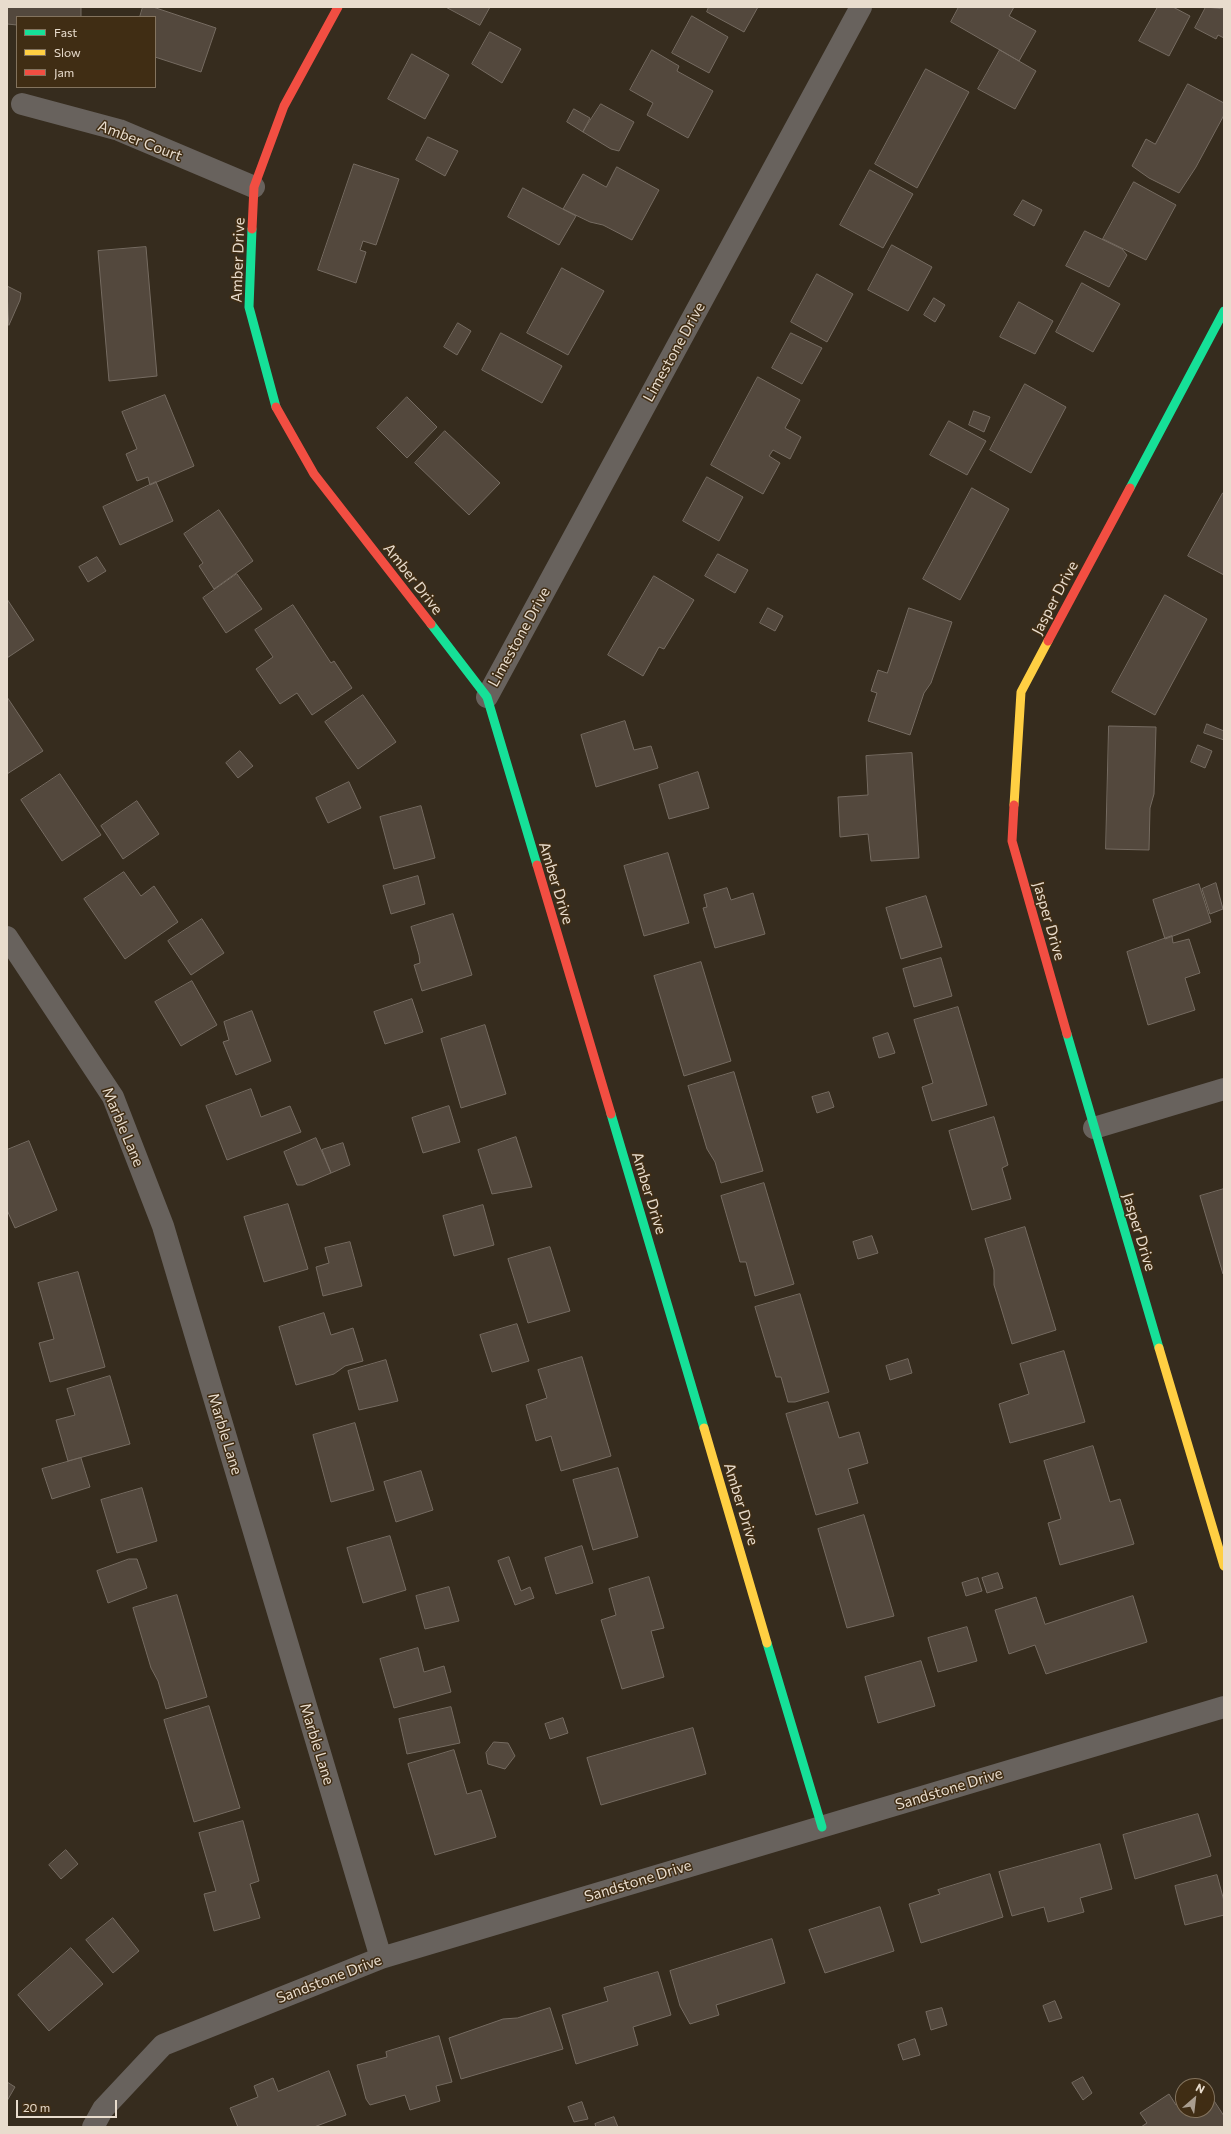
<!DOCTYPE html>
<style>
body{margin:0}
#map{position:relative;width:1231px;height:2134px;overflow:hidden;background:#362c1e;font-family:Commissioner,sans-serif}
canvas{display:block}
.frame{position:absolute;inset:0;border:8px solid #e8dccd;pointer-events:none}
.legend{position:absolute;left:16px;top:16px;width:140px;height:72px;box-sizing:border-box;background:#402d14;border:1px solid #83735e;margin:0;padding:5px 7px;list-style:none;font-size:12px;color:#e8dccd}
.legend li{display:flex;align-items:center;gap:8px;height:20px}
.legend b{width:20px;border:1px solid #83735e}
.north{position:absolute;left:1175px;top:2078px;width:40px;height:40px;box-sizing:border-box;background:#402d14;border:1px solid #83735e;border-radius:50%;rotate:28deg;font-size:11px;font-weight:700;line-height:16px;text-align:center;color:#e8dccd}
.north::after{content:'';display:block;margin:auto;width:14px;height:18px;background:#aa9e90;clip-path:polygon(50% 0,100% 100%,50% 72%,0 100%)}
.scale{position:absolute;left:16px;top:2100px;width:101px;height:18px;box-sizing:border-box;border:2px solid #e8dccd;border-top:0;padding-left:5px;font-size:12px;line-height:14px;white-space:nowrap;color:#e8dccd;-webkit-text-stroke:3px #402d14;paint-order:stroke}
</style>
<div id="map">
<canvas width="1231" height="2134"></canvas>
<div class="frame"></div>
<ul class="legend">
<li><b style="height:5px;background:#16e098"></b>Fast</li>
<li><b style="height:5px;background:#ffcf43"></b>Slow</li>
<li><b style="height:5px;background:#f24e42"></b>Jam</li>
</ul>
<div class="north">N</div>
<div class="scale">20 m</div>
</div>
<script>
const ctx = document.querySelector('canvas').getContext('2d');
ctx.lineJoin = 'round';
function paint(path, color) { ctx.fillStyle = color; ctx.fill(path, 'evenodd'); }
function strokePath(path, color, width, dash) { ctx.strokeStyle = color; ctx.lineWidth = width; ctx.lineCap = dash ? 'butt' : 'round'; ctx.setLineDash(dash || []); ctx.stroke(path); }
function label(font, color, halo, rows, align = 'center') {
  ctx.font = font + ' Commissioner,sans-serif'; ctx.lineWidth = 3; ctx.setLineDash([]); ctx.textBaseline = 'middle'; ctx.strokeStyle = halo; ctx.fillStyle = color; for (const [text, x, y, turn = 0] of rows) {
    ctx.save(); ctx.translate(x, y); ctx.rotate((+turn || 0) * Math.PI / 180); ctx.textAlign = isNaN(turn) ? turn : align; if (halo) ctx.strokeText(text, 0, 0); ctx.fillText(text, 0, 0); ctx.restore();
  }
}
const building = new Path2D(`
 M7,7H81V17H17V25L7,24Z
 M143,7H153L216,28L201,72L155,57V17H140Z
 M446,7H490L480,25Z
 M709,7H758L744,32L707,12Z
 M959,7H1014L1009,16L1036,31L1019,61L951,22Z
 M1158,7H1173L1190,16L1169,56L1139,41Z
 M1206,7L1224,9V38L1218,35L1216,39L1195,28Z
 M692,16L728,37L709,73L672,53Z
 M490,32L521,49L502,83L472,64Z
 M652,50L679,66L677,71L713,91L688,138L647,115L653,103L630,90Z
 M1000,50L1036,71L1015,109L978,89Z
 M412,54L449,75L425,119L388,99Z
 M926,69L969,92L917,188L875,164Z
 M1188,84L1224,103V115L1196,167L1179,193L1149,178L1132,166L1146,139L1155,144Z
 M601,104L634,122L619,151L611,149L583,132Z
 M574,109L590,118L583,132L567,122Z
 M428,137L458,151L445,176L416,160Z
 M354,164L399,179L376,245L363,241L360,250L366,252L356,283L318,270Z
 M617,167L659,190L632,240L603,225L590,222L563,209L583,174L606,187Z
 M870,170L913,194L883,248L840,225Z
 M1134,182L1176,205L1146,260L1103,239Z
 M523,188L576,216L559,245L508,217Z
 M1023,200L1042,210L1034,226L1014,215Z
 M1085,231L1122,249L1127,255L1109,287L1066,266Z
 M892,245L932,267L908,311L868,290Z
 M146,247L157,376L109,381L98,251Z
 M562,268L604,291L568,355L527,333Z
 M817,274L853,294L827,342L791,322Z
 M1082,283L1120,304L1093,352L1056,332Z
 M7,286L21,293L20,300L9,325Z
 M934,298L945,305L935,322L924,315Z
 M1019,302L1053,321L1035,354L1000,337Z
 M458,323L471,331L457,355L444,347Z
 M501,333L562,366L542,403L482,370Z
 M791,333L822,348L802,384L772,368Z
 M758,377L800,400L785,428L801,437L790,459L773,450L769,456L780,463L763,494L711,465Z
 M1025,384L1066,407L1031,473L990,450Z
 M165,395L194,466L150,485L148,477L137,481L126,454L137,449L122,412Z
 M407,397L437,427L407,458L377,428Z
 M974,411L990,417L984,432L969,425Z
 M949,421L986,441L967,475L930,455Z
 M445,431L500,483L469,515L415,463Z
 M707,477L743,497L719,541L683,521Z
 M156,482L173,521L120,545L103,507Z
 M972,488L1009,509L960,600L923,579Z
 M1223,493H1224V575L1188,556Z
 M219,510L253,561L214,589L199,566L203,563L184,534Z
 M718,554L748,570L735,593L705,576Z
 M97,557L106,571L88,582L79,567Z
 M237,574L262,609L226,633L203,598Z
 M654,576L694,600L664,649L659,647L643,676L608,655Z
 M1165,595L1207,619L1155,715L1112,692Z
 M7,599L34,640L7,658Z
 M293,605L331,663L334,661L352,688L312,715L297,693L280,704L256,669L273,657L255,630Z
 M768,608L783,616L775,631L760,623Z
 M909,608L952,622L931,683L924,693L910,735L868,721L877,693L871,691L878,670L887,673Z
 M363,695L396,742L358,769L325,722Z
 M7,697L43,751L7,774Z
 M625,721L634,750L651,746L658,768L596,787L581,735Z
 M1207,724L1224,731V740L1204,733Z
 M1109,726L1156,727L1154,794L1150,808L1149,850L1106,849Z
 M1198,745L1212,751L1205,768L1191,762Z
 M240,751L253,766L238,778L226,763Z
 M912,753L919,858L871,861L868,834L840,837L838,797L868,795L866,756Z
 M698,772L709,808L669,819L659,785Z
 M60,774L101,835L62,861L21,800Z
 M349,782L361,808L328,823L316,798Z
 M137,801L159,834L123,859L101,826Z
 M421,806L435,858L394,869L380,817Z
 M668,853L689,923L644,936L624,866Z
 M124,872L141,896L154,886L178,922L125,959L84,899Z
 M418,876L425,904L391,914L383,886Z
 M1216,883L1223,909L1210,914L1202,889Z
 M1199,884L1211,922L1165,939L1153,900Z
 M727,888L731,900L753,893L765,934L715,948L703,908L707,907L704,895Z
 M926,896L942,947L901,959L886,908Z
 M453,914L472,975L422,991L414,965L420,963L419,955L411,927Z
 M202,919L224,953L191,975L168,941Z
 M1172,936L1173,943L1189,939L1200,973L1185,978L1195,1010L1148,1025L1127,952Z
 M941,958L952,996L914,1007L903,969Z
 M701,962L731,1061L684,1076L654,976Z
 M192,981L217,1025L181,1046L155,1002Z
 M412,999L423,1032L385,1044L374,1012Z
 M958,1007L987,1105L932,1121L922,1087L933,1083L914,1020Z
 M252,1011L271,1061L236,1075L223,1042L229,1040L224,1022Z
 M485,1025L506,1094L461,1108L441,1039Z
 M888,1033L895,1053L879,1058L873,1038Z
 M734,1072L763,1171L721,1183L715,1162L707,1149L688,1086Z
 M251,1089L261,1117L290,1106L301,1132L227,1160L206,1106Z
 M829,1092L834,1107L817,1113L812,1097Z
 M449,1106L460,1142L423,1153L412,1118Z
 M994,1117L1008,1165L1002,1168L1011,1199L972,1210L949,1131Z
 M516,1137L532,1187L492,1194L478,1150Z
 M316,1138L331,1173L303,1185H297L284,1152Z
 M29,1141L57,1210L15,1228L7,1210V1150Z
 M343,1143L350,1165L331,1173L322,1150Z
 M764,1183L794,1284L755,1296L746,1262H740L721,1196Z
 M1224,1189V1274H1223L1200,1196Z
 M288,1204L308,1269L264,1282L244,1217Z
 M483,1205L494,1245L454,1256L443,1216Z
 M1025,1227L1056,1330L1012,1344L994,1285V1270L985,1239Z
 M872,1236L878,1253L858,1259L853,1242Z
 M350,1242L362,1286L323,1296L316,1267L329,1263L325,1248Z
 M550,1247L570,1311L528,1323L508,1259Z
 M78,1272L105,1367L50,1382L39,1343L54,1339L38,1283Z
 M800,1294L829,1392L795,1402H788L781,1377H776L755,1307Z
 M324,1313L331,1335L353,1328L363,1361L345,1366L334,1374L296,1385L279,1327Z
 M517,1324L529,1361L492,1372L480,1335Z
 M1064,1351L1085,1422L1010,1443L999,1404L1029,1394L1020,1364Z
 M582,1357L611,1456L561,1471L551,1436L536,1441L526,1405L547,1398L538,1370Z
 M908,1359L912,1373L890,1380L886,1366Z
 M386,1360L398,1401L359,1410L348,1371Z
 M110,1376L130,1444L68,1461L56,1420L75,1415L67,1389Z
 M828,1402L839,1438L859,1432L868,1463L848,1469L858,1503L816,1515L786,1414Z
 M355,1423L374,1490L331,1502L313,1435Z
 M1093,1446L1110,1502L1120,1499L1134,1544L1060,1565L1048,1523L1061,1519L1044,1461Z
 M81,1458L90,1487L52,1499L42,1469Z
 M618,1468L638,1537L593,1550L573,1480Z
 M421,1471L433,1510L396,1522L384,1482Z
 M142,1488L157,1541L117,1553L101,1500Z
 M864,1515L894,1616L847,1628L818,1529Z
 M390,1536L406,1590L363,1603L347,1548Z
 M582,1546L593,1583L556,1594L545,1558Z
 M509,1557L521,1591L530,1587L534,1598L515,1605L498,1561Z
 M129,1559H137L147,1588L108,1603L97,1571Z
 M998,1573L1003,1588L987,1593L982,1578Z
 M649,1577L664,1628L651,1631L664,1677L622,1689L601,1620L616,1615L609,1589Z
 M978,1578L982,1591L966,1596L962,1583Z
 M449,1587L459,1621L425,1629L416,1596Z
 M177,1595L207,1697L166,1709L158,1681L151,1668L133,1608Z
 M1133,1596L1147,1642L1046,1674L1035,1645L1009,1654L995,1610L1036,1597L1045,1624Z
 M967,1627L977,1661L938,1672L928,1638Z
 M418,1648L424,1672L444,1666L451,1692L394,1708L380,1659Z
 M921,1661L935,1706L878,1723L865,1677Z
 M209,1706L240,1808L194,1822L164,1720Z
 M451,1707L460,1743L407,1754L399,1719Z
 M563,1718L568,1733L550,1739L545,1724Z
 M693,1728L706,1774L601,1805L587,1758Z
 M494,1742L508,1743L515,1756L505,1769L488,1764L486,1753Z
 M454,1750L467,1794L481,1790L496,1837L435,1855L408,1764Z
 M1198,1814L1211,1856L1135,1879L1123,1835Z
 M243,1821L259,1881L250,1884L260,1918L214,1931L204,1894L216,1891L199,1833Z
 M1100,1844L1112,1889L1080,1898L1084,1912L1048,1922L1044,1907L1012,1916L999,1872Z
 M66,1850L78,1864L61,1879L49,1865Z
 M990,1874L1003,1917L921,1943L909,1904L940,1894L938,1890Z
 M1217,1875L1224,1901V1915L1185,1925L1175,1886Z
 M880,1907L894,1951L825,1973L809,1930Z
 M113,1918L139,1951L113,1973L86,1940Z
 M772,1939L785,1983L716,2005L719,2015L690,2024L680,2006L670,1971Z
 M71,1948L103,1984L49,2031L18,1995Z
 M658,1972L671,2015L633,2027L638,2045L576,2064L562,2015L608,2001L604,1988Z
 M1055,2001L1062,2018L1049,2022L1043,2006Z
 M550,2008L563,2049L461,2079L449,2038L503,2019L517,2018Z
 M942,2008L947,2025L931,2030L926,2012Z
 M439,2036L452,2082L436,2086L440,2101L410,2110L405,2095L370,2105L366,2099L357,2065L387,2057L386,2052Z
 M915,2039L920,2055L903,2060L898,2045Z
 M329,2071L346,2115L314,2127H238L230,2108L258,2097L254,2086L273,2078L278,2091Z
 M1083,2077L1092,2093L1083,2100L1072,2083Z
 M7,2082L15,2087L7,2101Z
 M1207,2090L1224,2116V2127H1141L1147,2123L1140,2113L1169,2094L1176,2105L1183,2100V2110H1207Z
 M582,2102L588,2119L574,2122L568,2107Z
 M614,2117L618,2127H596L595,2124Z`);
paint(building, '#53483d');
strokePath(building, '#756b61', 1);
strokePath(new Path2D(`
 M22,104L119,130L254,187
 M487,697L861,7
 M7,937L113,1097L163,1226L381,1958
 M1094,1128L1224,1089
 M93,2127L103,2109L163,2045L381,1958L1224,1707`), '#68625d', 22);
strokePath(new Path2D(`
 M252,229L249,307L276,407
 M1130,488L1224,311
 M431,624L487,697L537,865
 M1067,1034L1159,1348
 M611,1114L704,1428
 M767,1643L822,1827`), '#16e098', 9);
strokePath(new Path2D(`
 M1014,805L1021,692L1048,641
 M1159,1348L1224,1566
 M704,1428L767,1643`), '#ffcf43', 9);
strokePath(new Path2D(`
 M252,229L254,187L284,106L338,7
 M276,407L314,474L431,624
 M1048,641L1130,488
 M1014,805L1012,841L1067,1034
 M537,865L611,1114`), '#f24e42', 9);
label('15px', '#e8dccd', '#402d14', [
 ["Amber Court",140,141,21],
 ["Amber Drive",238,260,-88],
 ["Limestone Drive",674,352,-61],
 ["Amber Drive",413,579,52],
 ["Jasper Drive",1055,598,-62],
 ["Limestone Drive",519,637,-61],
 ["Amber Drive",556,883,73],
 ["Jasper Drive",1049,921,74],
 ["Marble Lane",123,1127,67],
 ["Amber Drive",649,1193,73],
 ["Jasper Drive",1139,1232,73],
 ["Marble Lane",225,1434,73],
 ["Amber Drive",741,1504,73],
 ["Marble Lane",317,1744,73],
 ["Sandstone Drive",949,1789,-17],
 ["Sandstone Drive",638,1881,-17],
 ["Sandstone Drive",329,1979,-21]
]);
</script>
